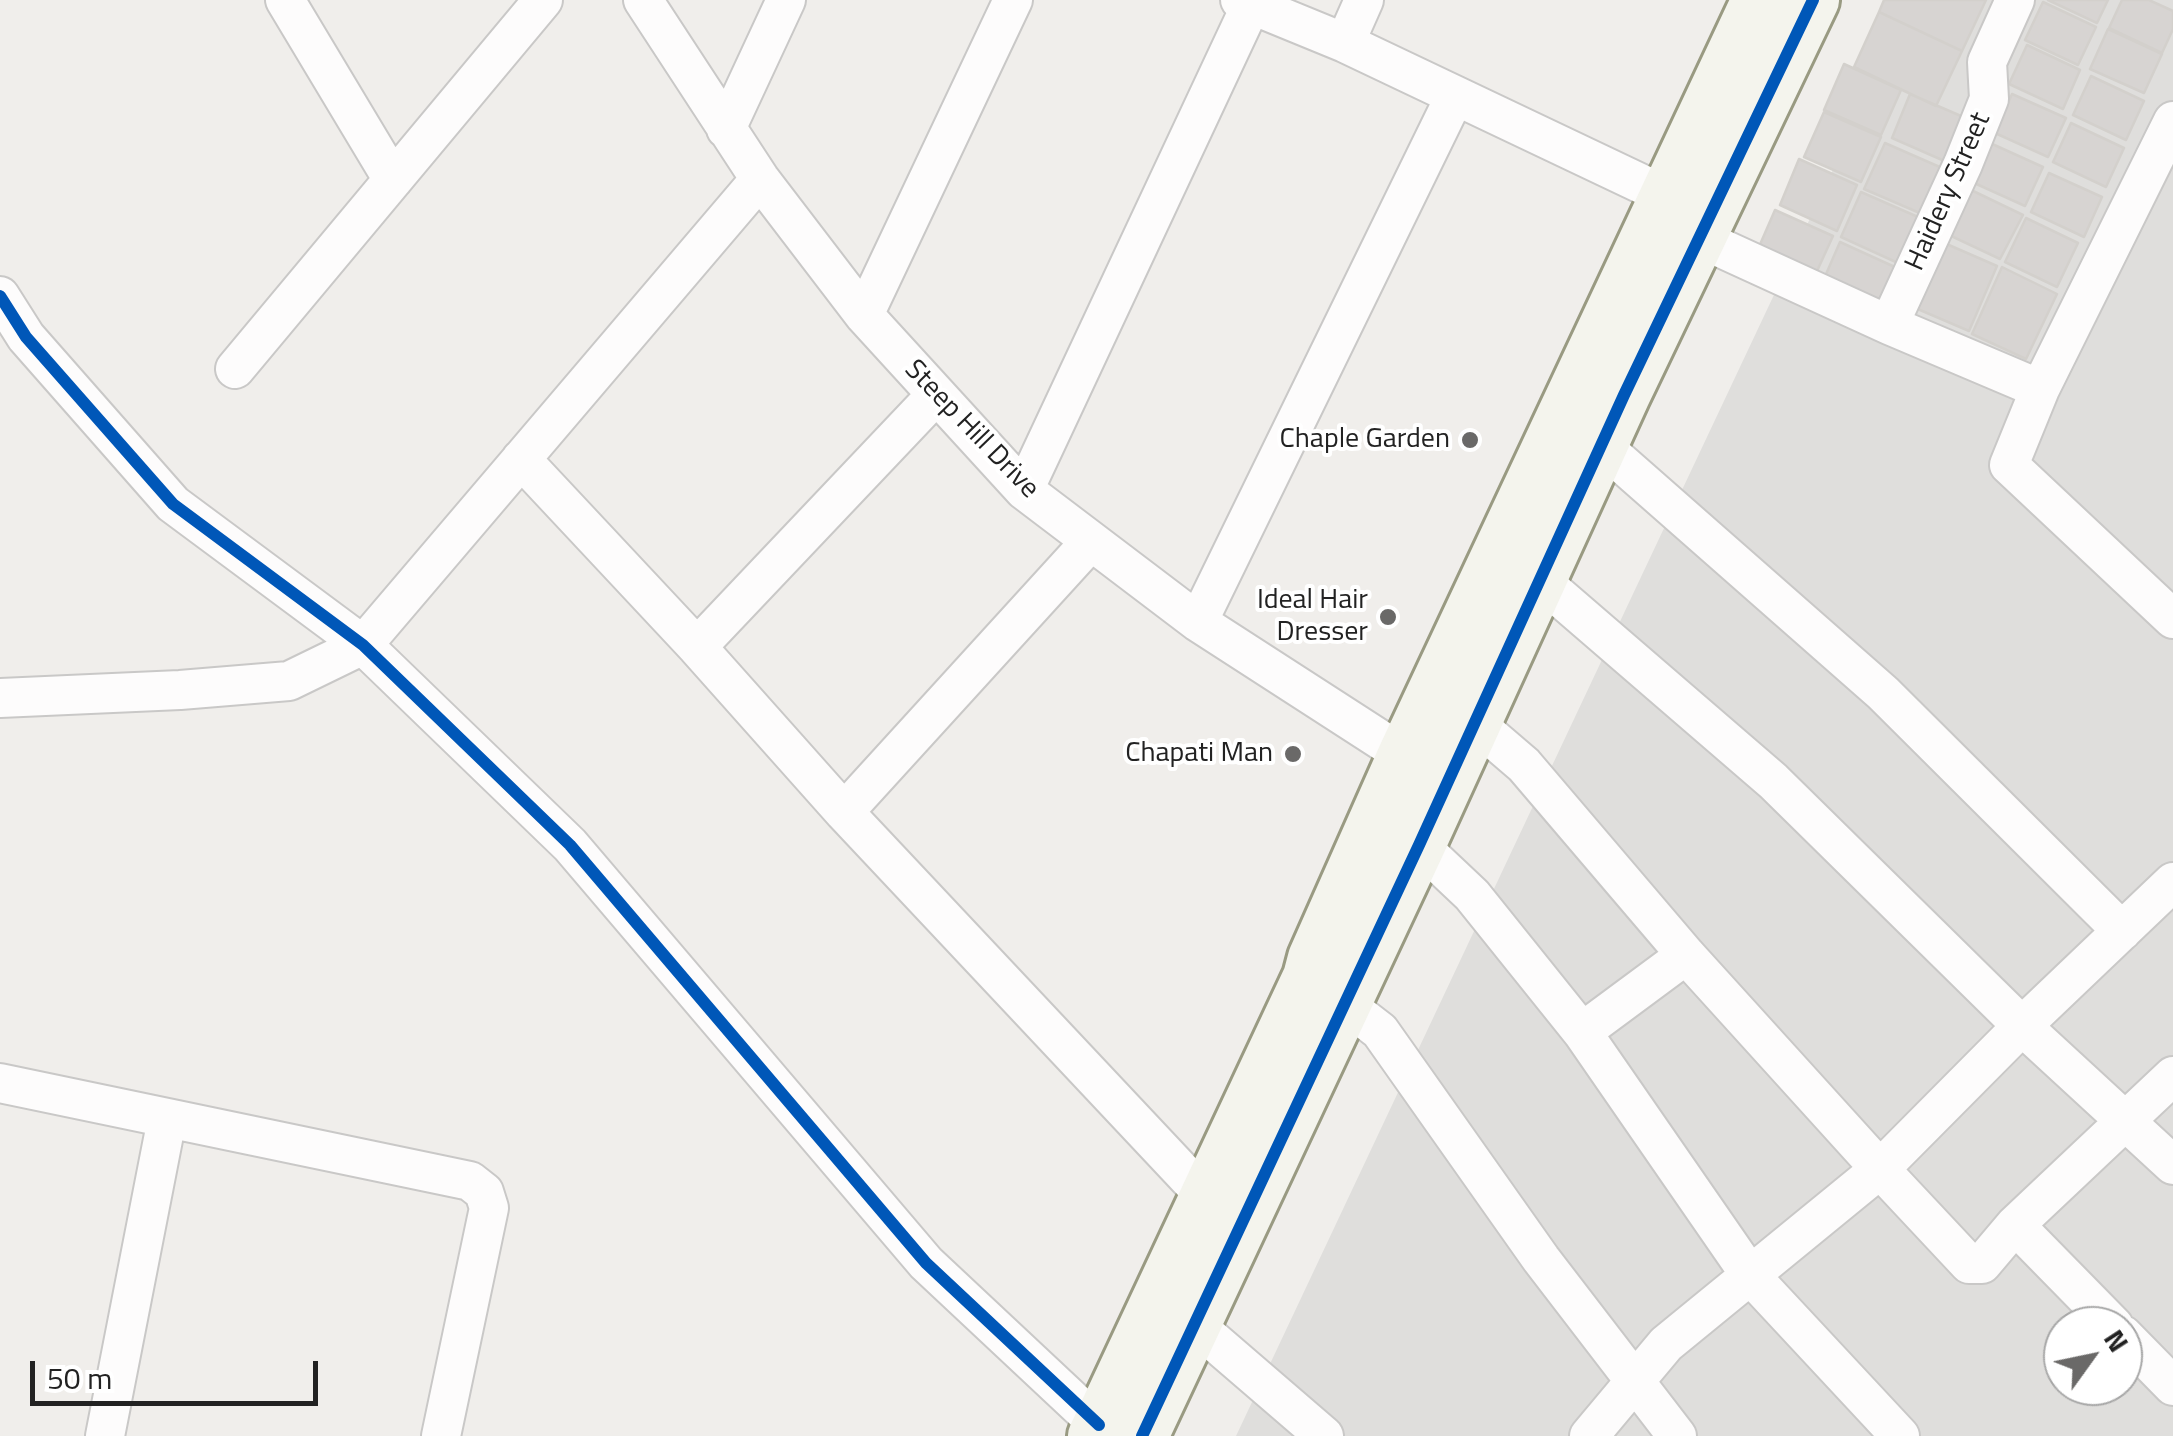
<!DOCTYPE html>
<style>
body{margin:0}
#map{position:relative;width:2173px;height:1436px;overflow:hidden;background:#f0eeeb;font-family:"Titillium Web",sans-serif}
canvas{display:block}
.north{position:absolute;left:2043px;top:1306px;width:100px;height:100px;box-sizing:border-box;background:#fff;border:2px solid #a7a7a7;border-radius:50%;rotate:57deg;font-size:28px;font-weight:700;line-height:40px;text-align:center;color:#222}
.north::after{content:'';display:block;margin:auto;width:35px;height:45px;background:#6a6968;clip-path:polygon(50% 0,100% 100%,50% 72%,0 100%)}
.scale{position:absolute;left:30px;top:1361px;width:288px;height:45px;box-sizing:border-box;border:5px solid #222;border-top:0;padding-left:12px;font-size:30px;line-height:35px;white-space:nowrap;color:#222;-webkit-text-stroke:8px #fff;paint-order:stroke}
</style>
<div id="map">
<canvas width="2173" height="1436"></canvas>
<div class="north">N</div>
<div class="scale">50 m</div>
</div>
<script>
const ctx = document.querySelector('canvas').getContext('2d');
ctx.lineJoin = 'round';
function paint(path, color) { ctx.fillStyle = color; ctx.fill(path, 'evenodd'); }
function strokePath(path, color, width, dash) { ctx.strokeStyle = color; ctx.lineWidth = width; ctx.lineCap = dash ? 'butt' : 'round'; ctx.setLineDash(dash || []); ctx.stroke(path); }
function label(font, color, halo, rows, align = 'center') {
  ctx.font = font + ' "Titillium Web",sans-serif'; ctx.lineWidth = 8; ctx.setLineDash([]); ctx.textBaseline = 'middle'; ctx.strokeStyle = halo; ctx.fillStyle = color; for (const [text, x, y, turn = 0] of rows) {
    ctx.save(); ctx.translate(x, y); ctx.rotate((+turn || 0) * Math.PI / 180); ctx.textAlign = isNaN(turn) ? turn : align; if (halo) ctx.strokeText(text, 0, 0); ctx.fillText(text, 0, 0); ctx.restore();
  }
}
paint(new Path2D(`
 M1913,0H2173V1436H1236ZM2063,1326H2123V1386H2063Z`), '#dfdedc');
const building = new Path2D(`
 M1884,0H1986L1962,51L1879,12Z
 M2048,0H2108L2097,23Z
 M2122,0H2149L2173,11V29L2162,53L2109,28Z
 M2043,2L2096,27L2078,65L2025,40Z
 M1879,12L1962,51L1936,106L1854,67Z
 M2108,29L2162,54L2144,93L2090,69Z
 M2027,45L2080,70L2063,109L2009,84Z
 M1844,64L1901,90L1881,135L1824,110Z
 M2091,76L2144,101L2126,140L2073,115Z
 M1910,94L1968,119L1949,163L1892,138Z
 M2012,94L2066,118L2048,157L1995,133Z
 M1824,112L1881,137L1861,182L1804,157Z
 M2071,123L2124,148L2106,187L2053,162Z
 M1885,143L1942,168L1922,214L1864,189Z
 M1990,143L2043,167L2025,206L1972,182Z
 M1799,159L1857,185L1837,231L1780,205Z
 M2049,173L2102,197L2084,237L2031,212Z
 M1969,189L2023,215L2000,259L1947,234Z
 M1861,192L1918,217L1898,263L1841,237Z
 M1775,210L1833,236L1812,282L1755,256Z
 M2026,218L2078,243L2057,287L2005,262Z
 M1840,242L1897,268L1877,314L1820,288Z
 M1942,242L1997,266L1969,331L1913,307Z
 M2002,267L2057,294L2026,359L1972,334Z`);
paint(building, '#d7d4d2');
strokePath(building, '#d3d0cc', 2.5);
const street = new Path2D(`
 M285,0L393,180
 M643,0L760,179L864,315L1024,490L1198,622L1404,755
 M1240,0L1345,43L1667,196
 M1345,43L1364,0
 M2173,121L2040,389L2009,465L2173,619
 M726,129L786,0
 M1699,238L1889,325L2040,389
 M0,296L26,337L173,504L363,645L570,845L926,1263L1099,1425
 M864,315L1013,0
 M1889,325L1963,164L1989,99L1987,62L2015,0
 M235,369L543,0
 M1601,445L1883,693L2122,931
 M521,459L697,647L844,812L1206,1197
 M1024,490L1251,5
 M1540,580L1773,781L2022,1026L2173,1165
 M1198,622L1455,96
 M697,647L936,395
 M0,698L180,690L289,681L363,645L760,179
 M1475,723L1524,765L1686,955L1880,1169L1969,1264H1982L2015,1225L2173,1076
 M844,812L1091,541
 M1419,845L1472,895L1582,1032L1750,1275L1900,1436
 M1327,990L1380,1031L1541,1259L1677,1436
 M1582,1032L1686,955
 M0,1083L470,1181L484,1192L489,1208L441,1436
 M2015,1225L2114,1326
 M1194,1324L1324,1436
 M2123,1335L2173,1386
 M105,1436L167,1119
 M1589,1436L1666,1344L1880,1169L2022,1026L2173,882`);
const secondary = new Path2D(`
 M1094,1436L1309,977L1314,958L1404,755L1758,0
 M1142,1436L1419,845L1624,395L1813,0`);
strokePath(street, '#c9c8c7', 42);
strokePath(secondary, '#999a82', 58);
strokePath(street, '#fdfcfc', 38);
strokePath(secondary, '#f4f4ed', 52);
strokePath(new Path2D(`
 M0,296L26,337L173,504L363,645L570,845L926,1263L1099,1425
 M1142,1436L1419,845L1624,395L1813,0`), '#0057b8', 12);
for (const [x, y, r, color] of [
 [1470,440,10,"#6a6968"],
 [1388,617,10,"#6a6968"],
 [1293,754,10,"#6a6968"]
]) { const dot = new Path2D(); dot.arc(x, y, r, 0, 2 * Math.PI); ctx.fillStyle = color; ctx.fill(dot); strokePath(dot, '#fff', 4); }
label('28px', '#222', '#fff', [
 ["Haidery Street",1949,192,-66],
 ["Steep Hill Drive",971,430,46]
]);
label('28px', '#222', '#fff', [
 ["Chaple Garden",1450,440],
 ["Ideal Hair",1368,601],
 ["Dresser",1368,633],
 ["Chapati Man",1273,754]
], 'right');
</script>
